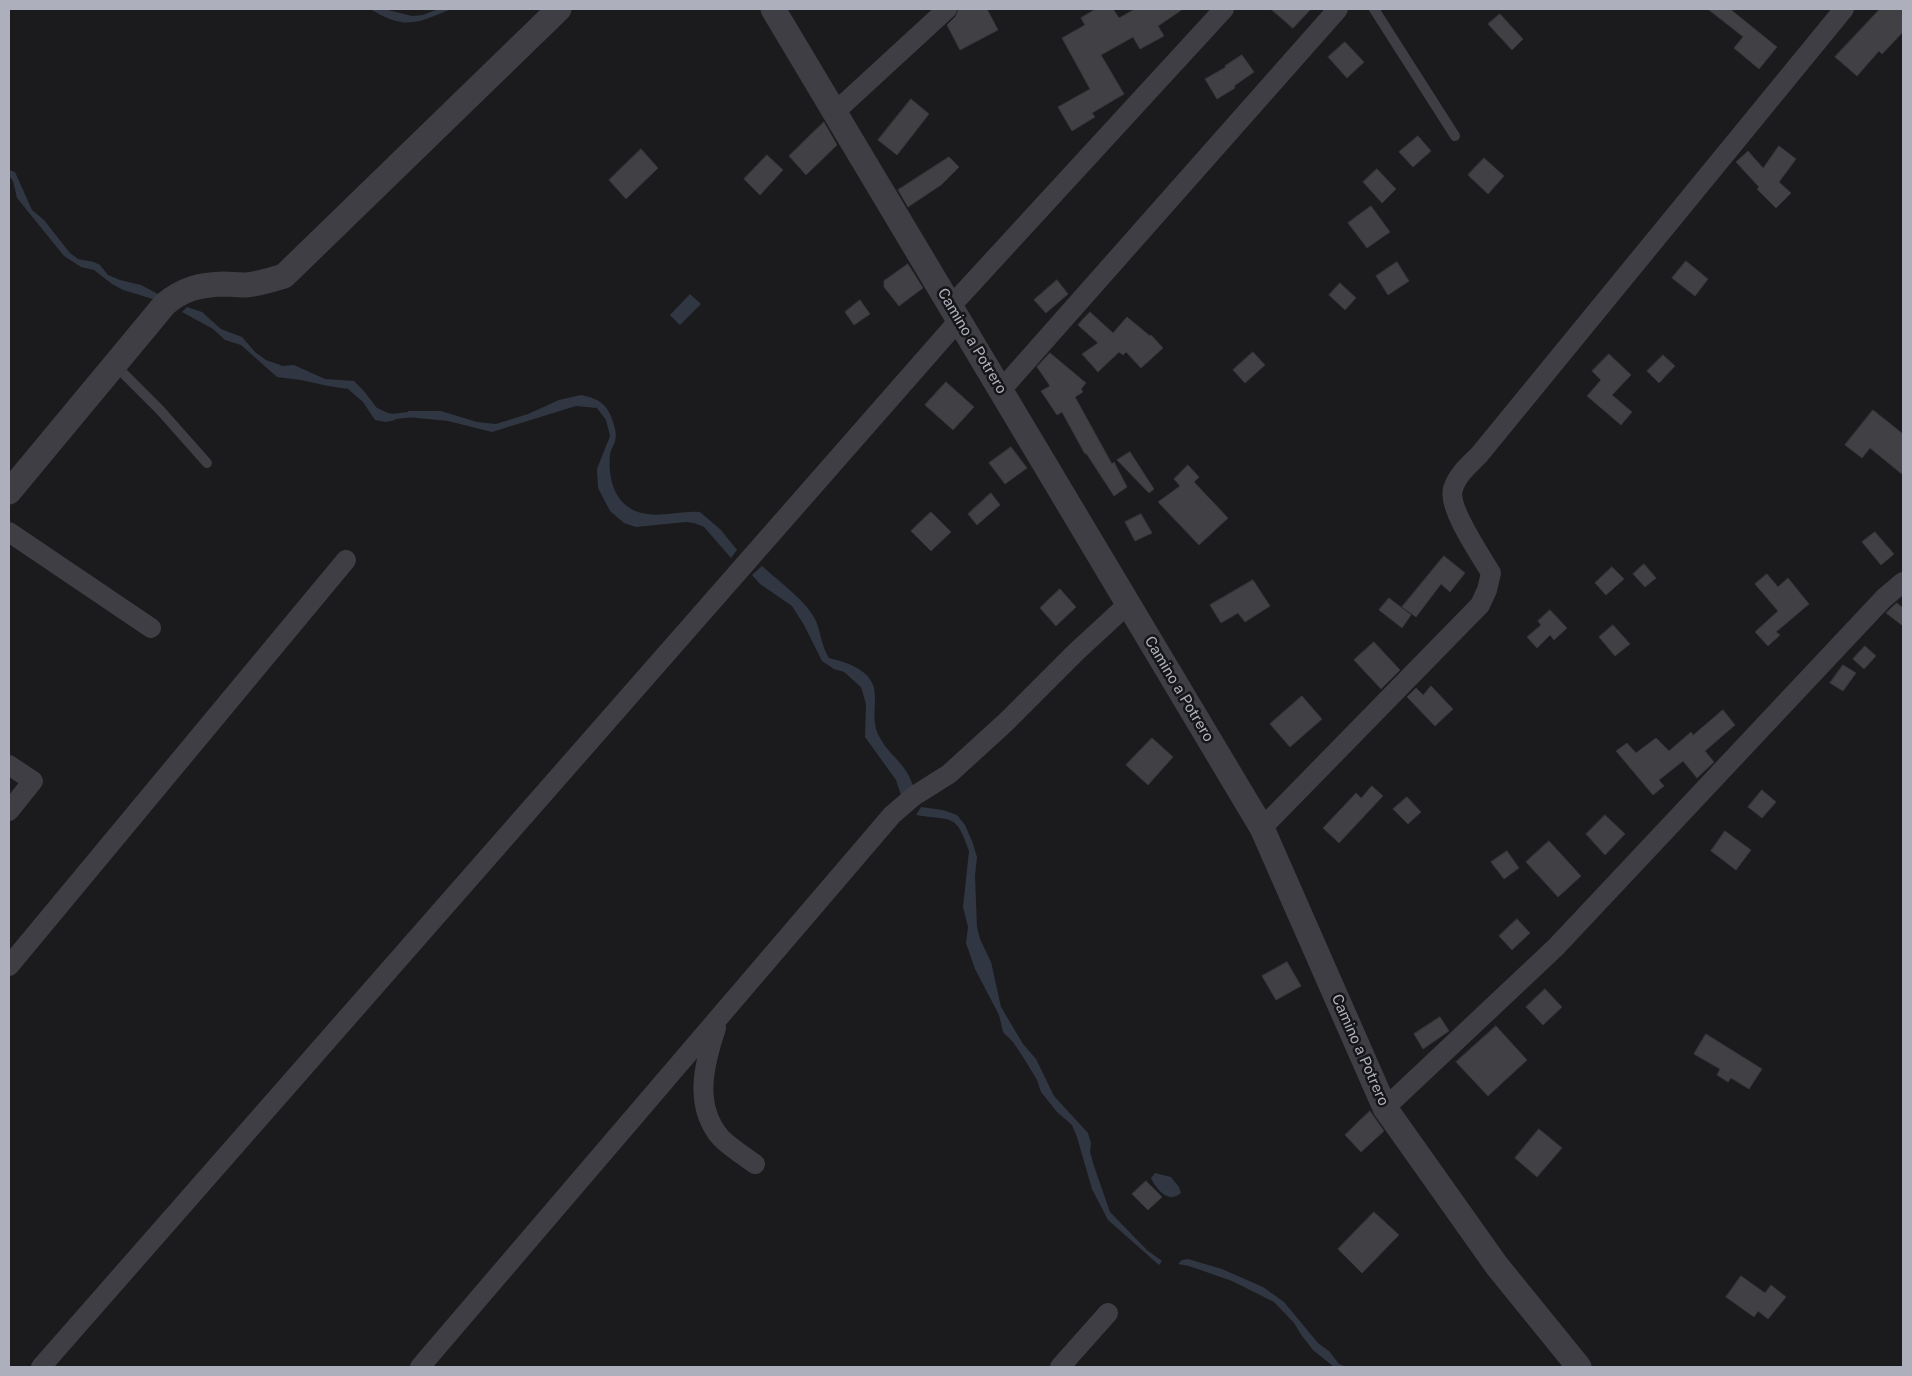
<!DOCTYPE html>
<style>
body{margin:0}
#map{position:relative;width:1912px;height:1376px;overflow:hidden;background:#1b1b1d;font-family:"Public Sans",sans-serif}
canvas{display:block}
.frame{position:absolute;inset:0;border:10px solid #adafbd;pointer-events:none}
</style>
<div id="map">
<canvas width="1912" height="1376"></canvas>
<div class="frame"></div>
</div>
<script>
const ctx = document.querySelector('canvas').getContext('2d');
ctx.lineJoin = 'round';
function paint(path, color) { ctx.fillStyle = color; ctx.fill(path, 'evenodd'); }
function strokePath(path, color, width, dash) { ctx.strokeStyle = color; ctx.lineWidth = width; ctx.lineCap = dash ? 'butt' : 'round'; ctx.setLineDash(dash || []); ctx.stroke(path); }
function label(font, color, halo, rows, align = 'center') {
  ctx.font = font + ' "Public Sans",sans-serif'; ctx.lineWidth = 5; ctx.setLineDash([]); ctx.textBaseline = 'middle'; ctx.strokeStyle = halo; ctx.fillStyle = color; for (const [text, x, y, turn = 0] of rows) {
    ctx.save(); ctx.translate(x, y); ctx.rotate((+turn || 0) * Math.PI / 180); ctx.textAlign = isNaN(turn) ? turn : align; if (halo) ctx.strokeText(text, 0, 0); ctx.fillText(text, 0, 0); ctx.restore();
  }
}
paint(new Path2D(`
 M370,9H384L412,16L423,15L438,9H451C416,24 405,30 370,9Z
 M9,170L15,172L32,210L44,220L70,253L78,259L94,262L100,265L108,275L120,280L141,285L160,295L156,300L123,290L112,284L94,270L81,267L64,256L17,198L13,181L9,176Z
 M690,294L701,304L680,325L670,315Z
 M187,307L202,312L221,329L242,337L255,352L266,360L283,366L294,365L325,379L354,381L363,390L377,408L388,413L396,414L395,420L386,422L375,420L363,402L348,389L328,386L301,380L277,377L241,345L225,340L213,329L182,312Z
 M581,395C599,399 607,403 613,422C615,428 617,435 615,441C614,446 610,450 610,455C608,479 614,503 638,512C659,519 679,510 700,512L721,530L737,550L731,558L704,527L694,523L686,522L636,527L624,523L610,511L598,488L597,469L610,436L606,420L597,408L576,406L492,432L448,421L407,417L408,411H441L477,422L496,424L528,414L559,400Z
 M762,566C778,581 807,601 816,621C821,634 822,647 829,658C849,663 876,671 875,697C875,711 872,725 880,738C892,759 907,763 914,789L902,798L896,780L865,737L866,704L861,687L844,672L834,669L822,661L804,625L792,606L760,584L752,575Z
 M921,807L943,810L957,815L965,825L972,841L977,857L975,876L977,927L980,939L991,962L1001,1007L1023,1044L1036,1059L1054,1096L1088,1133L1091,1143L1090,1152L1094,1166L1110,1212L1147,1250L1162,1261L1159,1265L1108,1220L1092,1189L1077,1137L1072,1125L1057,1112L1041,1092L1037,1080L1023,1057L1013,1042L1003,1032L999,1015L975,969L966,943L968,927L963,907L969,851C956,812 951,821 916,815Z
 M1155,1173L1171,1177L1179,1187L1181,1193C1168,1204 1157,1190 1151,1178Z
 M1188,1259L1222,1269L1263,1287L1284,1302L1318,1343L1329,1351L1339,1364L1347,1367H1334L1313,1350L1302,1336L1294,1323L1274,1302L1232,1281L1189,1266L1178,1264L1182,1260Z`), '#303642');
strokePath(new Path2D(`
 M390,417L415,414`), '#303642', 5.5);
const building = new Path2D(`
 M959,9H987L998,30L960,50L947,25L955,17Z
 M1096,9H1113L1119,18L1135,9H1183L1158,26L1164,36L1140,49L1133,37L1101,55L1124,94L1092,113L1095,117L1072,131L1058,107L1090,89L1062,38L1085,25L1081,18Z
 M1271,9H1311L1293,28Z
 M1708,9H1730L1777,47L1759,69L1734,48L1743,37Z
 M1880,9H1903V32L1882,54L1879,51L1857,76L1835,57Z
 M1500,14L1523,39L1512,50L1488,24Z
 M1345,42L1364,62L1347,78L1328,57Z
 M1242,55L1254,72L1234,86L1235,88L1217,99L1205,79L1226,67L1225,66Z
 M911,99L929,114L897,155L878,140Z
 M824,122L837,145L806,175L789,156Z
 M1418,136L1431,151L1413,167L1399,152Z
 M1779,146L1796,159L1779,182L1791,193L1776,208L1757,189L1759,187L1736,162L1748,151L1763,168Z
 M641,149L658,168L626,199L609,180Z
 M767,155L783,170L760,195L744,179Z
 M949,157L959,167L941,185L908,207L898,190Z
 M1484,158L1504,176L1488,194L1468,175Z
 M1377,169L1396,189L1382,203L1363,182Z
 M1371,206L1390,232L1367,248L1348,223Z
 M1686,261L1708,279L1695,296L1672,278Z
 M1397,262L1409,281L1388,295L1376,276Z
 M908,264L923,288L899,306L884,287V281Z
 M1057,280L1068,294L1046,313L1034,300Z
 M1340,283L1356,298L1345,310L1329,295Z
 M860,300L870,314L854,325L845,312Z
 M1090,312L1113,333L1127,317L1150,336L1151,335L1163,348L1141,368L1126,352L1123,355L1119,352L1098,372L1082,354L1098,343L1078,325Z
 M1253,352L1265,365L1245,383L1233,370Z
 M1050,353L1086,383L1081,389L1083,392L1075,397L1112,464L1114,462L1127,487L1114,496L1086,453L1085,454L1062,412L1057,415L1041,391L1050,386L1037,367Z
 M1609,354L1631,375L1612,395L1632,412L1621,425L1587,396L1601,380L1592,371Z
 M1663,355L1675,366L1659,383L1647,371Z
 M946,382L974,407L953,430L925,405Z
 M1873,410L1903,434V475L1870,448L1862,458L1845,445Z
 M1011,447L1027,468L1005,484L989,463Z
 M1130,452L1154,489L1149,493L1117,460Z
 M1188,465L1199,477L1194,482L1228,518L1199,545L1158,502L1180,486L1174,479Z
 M991,493L1000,505L977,525L968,514Z
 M931,512L951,532L931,551L911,531Z
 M1141,514L1152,533L1135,541L1125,522Z
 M1875,532L1894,554L1881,565L1862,542Z
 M1444,556L1465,573L1450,592L1441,584L1416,617L1402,607Z
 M1644,564L1656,578L1645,587L1633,574Z
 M1612,567L1624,579L1606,595L1595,583Z
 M1767,574L1778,587L1788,578L1809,604L1776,632L1780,635L1768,646L1755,632L1778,611L1755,584Z
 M1253,580L1270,606L1245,622L1238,613L1221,623L1210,605Z
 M1060,589L1076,607L1056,626L1040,608Z
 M1389,598L1411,615L1402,628L1379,610Z
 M1897,603L1903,608V626L1886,613Z
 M1550,610L1567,628L1554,640L1550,635L1537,648L1527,637L1541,625L1538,621Z
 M1613,625L1630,644L1615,656L1599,637Z
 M1374,642L1400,670L1381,689L1354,660Z
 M1865,646L1876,656L1864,669L1853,659Z
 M1843,665L1856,673L1843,691L1830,683Z
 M1431,686L1453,709L1435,726L1407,697L1416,688L1423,695Z
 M1302,696L1322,719L1290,747L1270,724Z
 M1723,710L1735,725L1705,751L1714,762L1697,778L1683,761L1659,780L1664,786L1653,795L1616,751L1627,743L1636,753L1656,738L1669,751L1691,732L1693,735Z
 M1152,738L1173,757L1148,785L1126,765Z
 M1372,786L1383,796L1339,843L1323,828L1356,793L1361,798Z
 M1762,790L1776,802L1762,818L1748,807Z
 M1407,797L1421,812L1408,824L1393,809Z
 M1605,815L1625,834L1605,855L1586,834Z
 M1725,831L1751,850L1736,870L1711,851Z
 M1549,841L1581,876L1558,897L1526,862Z
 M1507,851L1519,868L1504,879L1491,862Z
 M1517,919L1530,933L1512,950L1499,936Z
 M1287,962L1301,986L1276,1000L1262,976Z
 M1545,989L1562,1007L1543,1025L1526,1007Z
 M1440,1017L1449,1031L1423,1049L1414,1034Z
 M1496,1026L1527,1060L1488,1096L1456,1062Z
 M1706,1034L1762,1069L1749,1089L1731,1078L1728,1082L1717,1075L1720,1069L1694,1054Z
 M1370,1111L1384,1131L1361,1152L1345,1135Z
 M1539,1129L1562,1148L1537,1177L1515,1158Z
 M1146,1181L1162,1197L1148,1210L1132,1194Z
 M1374,1212L1399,1235L1362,1273L1338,1249Z
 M1741,1276L1765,1293L1771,1285L1786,1297L1768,1319L1758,1311L1754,1317L1726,1297Z`);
paint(building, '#414045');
strokePath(building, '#363539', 1);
strokePath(new Path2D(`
 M1374,9L1455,136
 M115,365L160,410L207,463`), '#3e3e44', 10);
strokePath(new Path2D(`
 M835,112L947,9
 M951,306L1224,9
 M1001,390L1338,9
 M9,532L151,628
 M9,765L33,781L9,811
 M1262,828L1480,605L1487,590L1491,573C1481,556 1447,507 1453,489C1457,475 1469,465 1479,455L1844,9
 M9,966L346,560
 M716,1028C704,1064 693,1106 721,1138C731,1148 744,1156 755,1164
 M1385,1108L1556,947L1884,598L1903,582
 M41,1367L959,320
 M420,1367L892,815L914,796L949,774L1006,722L1076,652L1128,604
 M1060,1367L1108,1313`), '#3e3e44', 20);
strokePath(new Path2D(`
 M773,9L1262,828L1385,1108L1497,1266L1579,1367
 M9,492L165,304C183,289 199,285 222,284C230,284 238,285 246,285C259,284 271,280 284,276L559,9`), '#3e3e44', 25);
label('15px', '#adafbd', '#161618', [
 ["Camino a Potrero",972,341,59],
 ["Camino a Potrero",1179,689,59],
 ["Camino a Potrero",1360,1050,66]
]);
</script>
